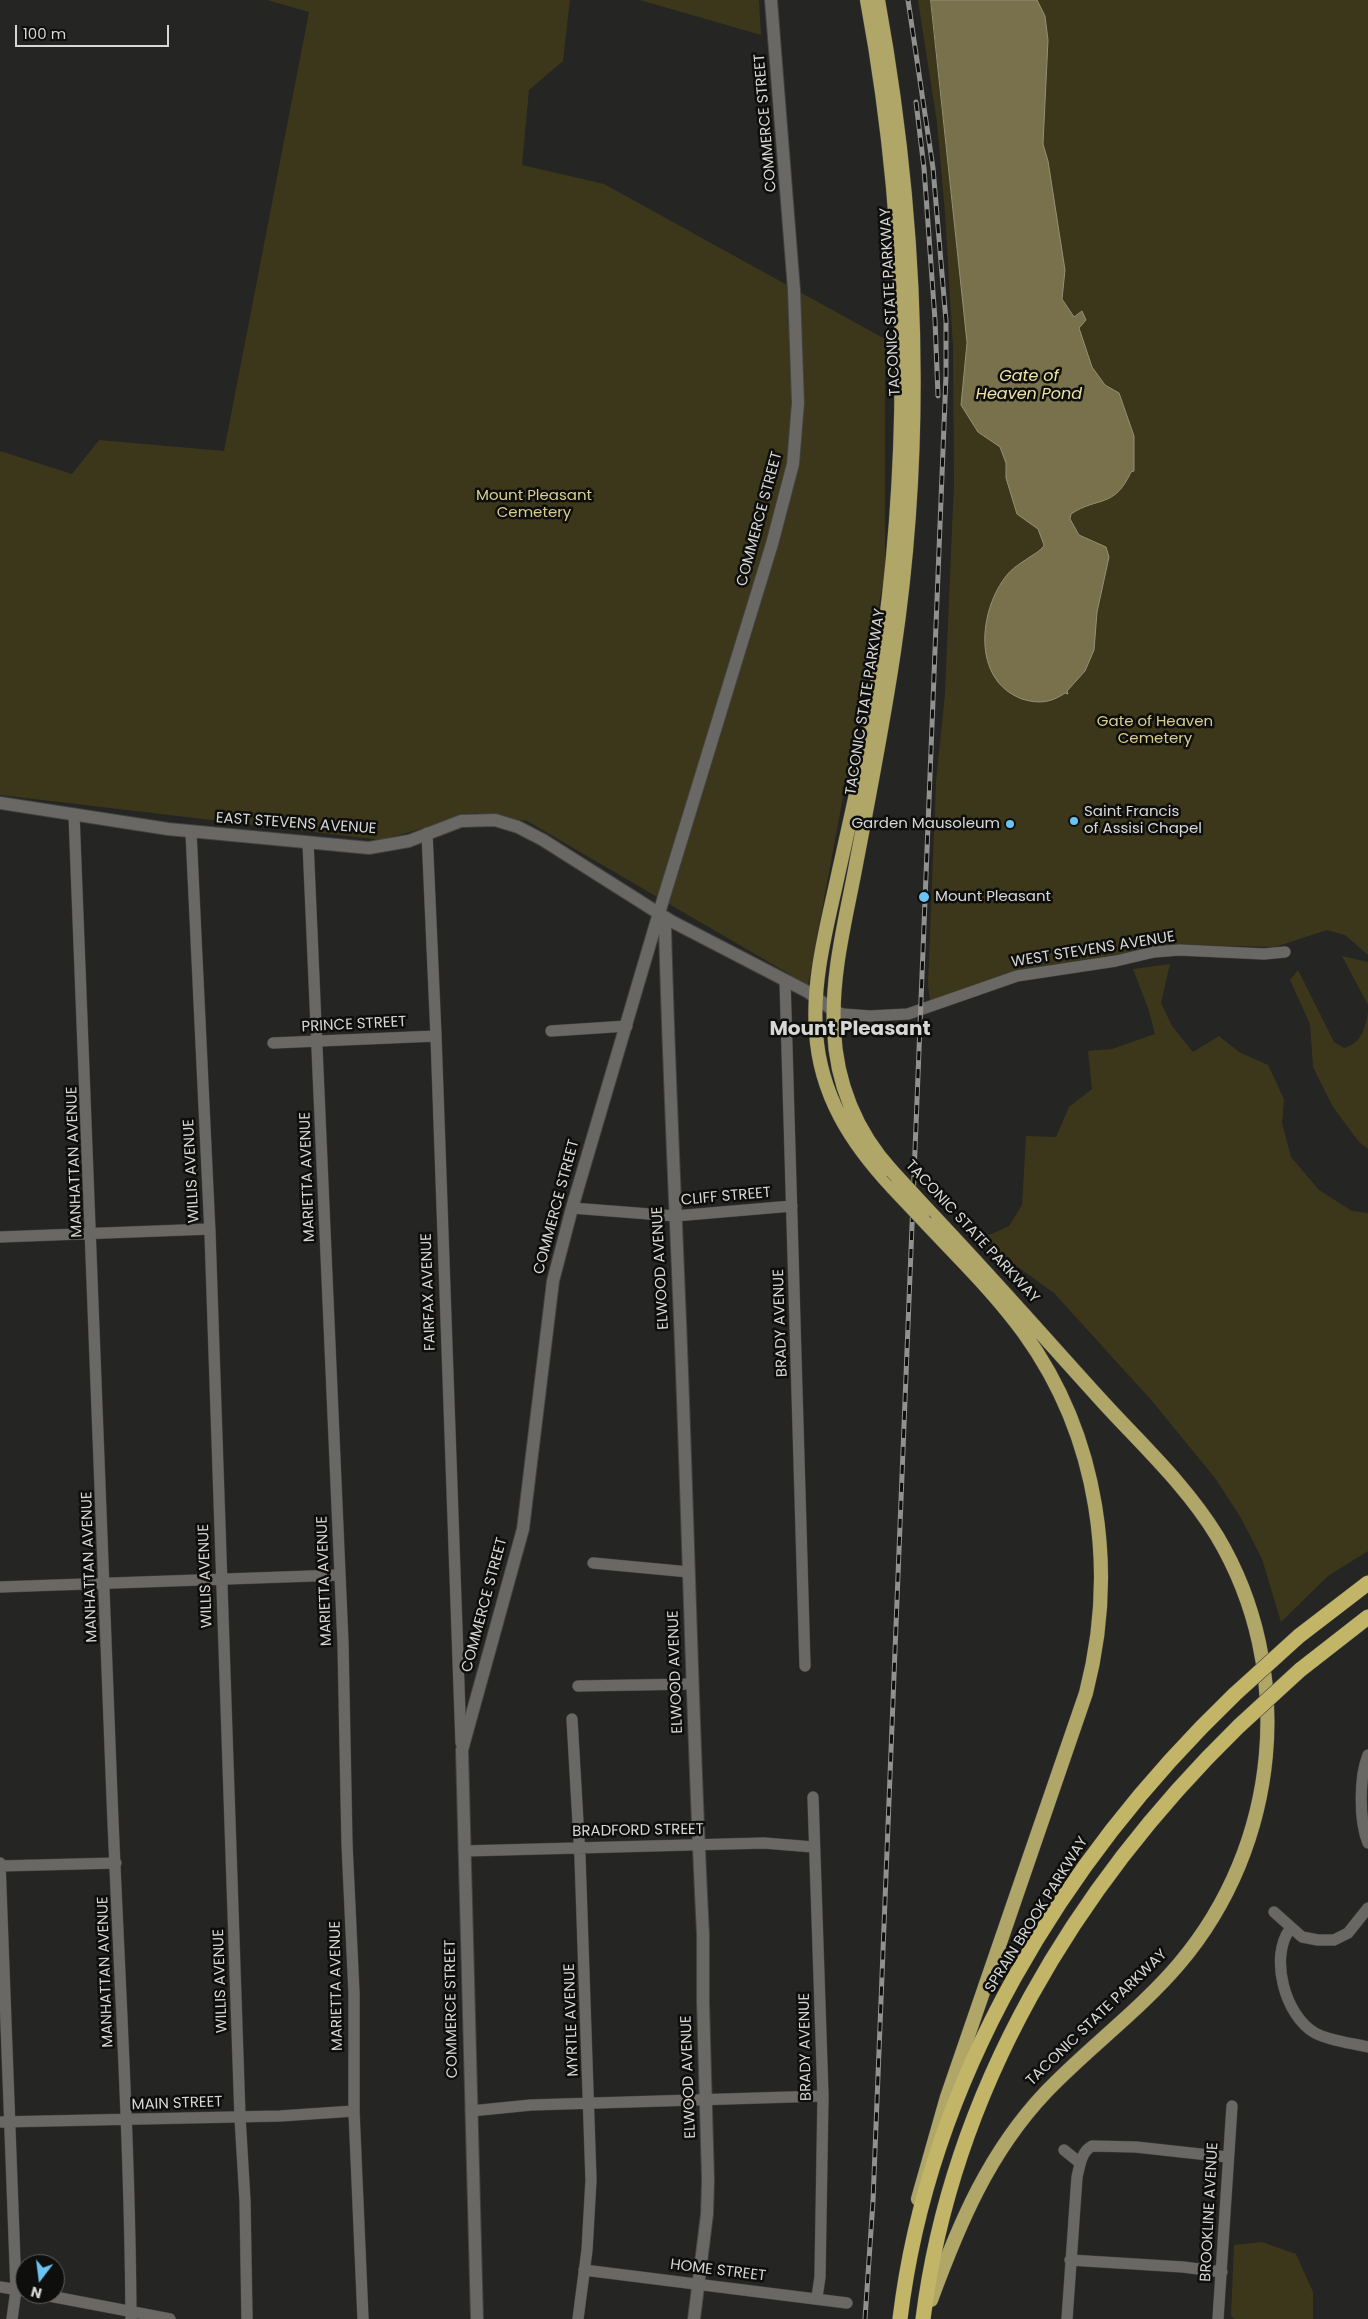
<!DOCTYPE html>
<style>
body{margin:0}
#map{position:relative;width:1368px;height:2319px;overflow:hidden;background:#252523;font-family:Poppins,sans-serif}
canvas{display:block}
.north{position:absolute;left:15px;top:2254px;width:50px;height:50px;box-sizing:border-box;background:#0e0e0d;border:1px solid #5e5e5d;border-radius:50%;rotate:195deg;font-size:14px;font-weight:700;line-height:20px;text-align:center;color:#d7d7d6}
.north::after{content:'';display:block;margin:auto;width:18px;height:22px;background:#6ac3f1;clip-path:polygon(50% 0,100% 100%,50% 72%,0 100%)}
.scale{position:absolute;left:15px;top:25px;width:154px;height:22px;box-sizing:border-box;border:2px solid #d7d7d6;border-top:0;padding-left:6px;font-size:15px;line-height:18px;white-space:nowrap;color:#d7d7d6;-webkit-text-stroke:4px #0e0e0d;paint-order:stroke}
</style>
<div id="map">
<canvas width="1368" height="2319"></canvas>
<div class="north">N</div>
<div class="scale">100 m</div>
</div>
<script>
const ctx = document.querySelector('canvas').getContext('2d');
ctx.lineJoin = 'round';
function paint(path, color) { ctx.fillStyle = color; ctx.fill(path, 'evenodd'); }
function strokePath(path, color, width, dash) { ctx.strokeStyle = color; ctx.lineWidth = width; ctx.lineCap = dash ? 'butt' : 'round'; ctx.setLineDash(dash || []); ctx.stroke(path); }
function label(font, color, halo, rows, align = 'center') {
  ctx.font = font + ' Poppins,sans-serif'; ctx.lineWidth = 5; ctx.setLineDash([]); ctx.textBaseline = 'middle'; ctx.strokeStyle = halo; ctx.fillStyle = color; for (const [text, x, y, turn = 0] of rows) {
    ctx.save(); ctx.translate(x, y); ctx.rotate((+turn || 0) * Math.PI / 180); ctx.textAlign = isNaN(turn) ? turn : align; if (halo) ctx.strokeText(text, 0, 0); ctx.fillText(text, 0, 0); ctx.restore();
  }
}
paint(new Path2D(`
 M267,0H570L563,61L529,90L522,165L604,184L885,339V572L808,985L527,821L475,813L382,840L0,795V451L72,474L99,440L224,451L309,12Z
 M640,0H759L761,35Z
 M918,0H1368V955L1345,935L1327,930L1275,947L1182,945L1029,968L930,1001L928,985L936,782L945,693L954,483L953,347L945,213L937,123Z
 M1342,956L1368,962V1005Z
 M1170,964L1161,1003L1172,1026L1193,1052L1219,1036L1239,1052L1268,1065L1284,1099L1282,1123L1291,1157L1319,1190L1352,1211L1368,1213V1551L1328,1576L1281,1622L1262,1559L1241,1518L1215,1478L1152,1401L1054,1293L990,1247L987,1236L1009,1226L1022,1205L1026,1136L1056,1137L1069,1107L1092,1089L1088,1051L1112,1049L1155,1034L1149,1011L1133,969Z
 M1298,970L1334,1042L1344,1048C1362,1043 1365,1029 1368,1012V1149L1359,1142L1333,1107L1313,1067L1310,1024L1290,980Z
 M1262,2242L1296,2254L1313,2292V2319H1235L1231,2316L1234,2245Z`), '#3c371a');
const water = new Path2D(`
 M931,0H1037L1045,16L1048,40L1043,144L1048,161L1065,270L1062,299L1074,317L1082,311L1086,320L1079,328L1092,367L1105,385L1119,393L1134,436V471L1131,472C1114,509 1098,496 1071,514L1070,519L1079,535L1106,547L1109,557L1097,612L1094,650L1085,671L1067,691L1068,694L1065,693C1051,703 1038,704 1022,699C971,680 979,609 1007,575C1016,563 1042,552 1044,545L1038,529L1017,514L1006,478V463L1000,447L978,432L961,405L967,343Z`);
paint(water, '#78714c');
strokePath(water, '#949075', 1);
const minor = new Path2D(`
 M74,814C89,1142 100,1470 112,1797C119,1971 130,2145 131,2319
 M191,832L210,1233L240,2117L245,2201L247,2319
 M427,833L436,1036L461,1743
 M308,842L343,1643L347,1844L354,1993V2111L363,2319
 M785,980L805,1666
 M833,1010L843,1014L870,1016L908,1014L1017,976L1116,961L1154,952L1179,950L1264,954L1285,952
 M551,1031L627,1026
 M273,1043L436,1036
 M572,1208L675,1216L792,1206
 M0,1237L210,1229
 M593,1563L689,1572
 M0,1587L340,1575
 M578,1686L692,1684
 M572,1719L580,1857L591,2180L587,2250L578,2319
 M1368,1755C1359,1777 1359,1821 1368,1843
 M813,1797L823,2096L820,2277L817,2297
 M464,1851L764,1843L813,1847
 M0,1863L16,2290L12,2319
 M0,1866L116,1863
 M1274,1912L1302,1937L1318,1940H1334L1348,1933L1368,1908
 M1290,1929C1269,1957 1285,2016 1315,2033C1330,2041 1351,2043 1368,2047
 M471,2111L531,2105L823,2096
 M0,2122L280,2116L354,2111
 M1064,2150L1080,2163
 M1070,2260L1183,2267L1222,2272
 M584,2270L847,2303
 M0,2287L25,2291
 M39,2294L170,2319
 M1067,2319L1077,2177C1080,2165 1081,2152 1092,2146L1136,2147L1227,2157
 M1218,2319L1232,2106`);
const tertiary = new Path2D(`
 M0,803L168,829L369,848L409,841L461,821L495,820L518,827L543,840L671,921L808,992L833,1010
 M659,913L665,926C668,1049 674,1173 679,1296C688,1508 692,1721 703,1934V2002L708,2180L707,2214L694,2319
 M477,2319L462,1750L523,1529L553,1281L572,1208L659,913L772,544L793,464L798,403L794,290L771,0`);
const trunk = new Path2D(`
 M867,0C908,222 913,447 879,671C869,740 853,807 838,875C827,926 812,980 816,1032C820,1095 851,1143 893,1188
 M878,0C917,214 926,436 894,651C883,726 868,801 854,875C844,926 831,978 834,1030C836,1082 856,1132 892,1171
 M927,1209C986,1271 1043,1336 1101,1400C1141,1444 1186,1485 1217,1536C1297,1670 1280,1845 1179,1964C1139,2011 1088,2048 1046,2092C989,2152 959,2224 931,2300
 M918,2199L947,2097L1086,1693C1118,1570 1099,1437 1024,1333C995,1293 959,1258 926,1223`);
const motorway = new Path2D(`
 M1299,1636L1368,1583
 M1300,1670L1368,1617
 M900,2319C929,2079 1063,1859 1235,1694
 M923,2319C952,2090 1076,1885 1239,1726`);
strokePath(minor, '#424241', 12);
strokePath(tertiary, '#424241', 14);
strokePath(trunk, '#424241', 15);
strokePath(motorway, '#424241', 16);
strokePath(minor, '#696865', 11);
strokePath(tertiary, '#696865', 12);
strokePath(trunk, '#b0a668', 14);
strokePath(motorway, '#c2b568', 15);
const rail = new Path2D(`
 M916,102L924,168L935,320L938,396
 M865,2319L873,2201L946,375V321L933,168L908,0`);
strokePath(rail, '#919190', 5);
strokePath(rail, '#0e0e0d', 3, [9]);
const trunkBridge = new Path2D(`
 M892,1171L927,1209
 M893,1188L926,1223`);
const motorwayBridge = new Path2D(`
 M1235,1694L1299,1636
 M1239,1726L1300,1670`);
strokePath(trunkBridge, '#424241', 15, []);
strokePath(motorwayBridge, '#424241', 16, []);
strokePath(trunkBridge, '#b0a668', 14);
strokePath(motorwayBridge, '#c2b568', 15);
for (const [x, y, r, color] of [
 [1074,821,5,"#6ac3f1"],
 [1010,824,5,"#6ac3f1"],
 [924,897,6,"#6ac3f1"]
]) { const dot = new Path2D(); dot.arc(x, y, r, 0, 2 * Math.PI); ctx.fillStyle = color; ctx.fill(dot); strokePath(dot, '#0e0e0d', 2); }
label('15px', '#d7d7d6', '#0e0e0d', [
 ["COMMERCE STREET",766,123,-95],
 ["TACONIC STATE PARKWAY",891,302,-93],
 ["COMMERCE STREET",760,519,-75],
 ["TACONIC STATE PARKWAY",866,702,-81],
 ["EAST STEVENS AVENUE",296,824,4],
 ["WEST STEVENS AVENUE",1093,950,-9],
 ["PRINCE STREET",354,1025,-3],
 ["MANHATTAN AVENUE",75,1162,-92],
 ["WILLIS AVENUE",192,1171,-93],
 ["MARIETTA AVENUE",308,1177,-92],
 ["CLIFF STREET",726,1197,-5],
 ["COMMERCE STREET",557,1207,-75],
 ["TACONIC STATE PARKWAY",972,1232,47],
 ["ELWOOD AVENUE",661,1268,-93],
 ["FAIRFAX AVENUE",429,1292,-92],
 ["BRADY AVENUE",781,1323,-92],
 ["MANHATTAN AVENUE",90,1567,-92],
 ["WILLIS AVENUE",206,1576,-92],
 ["MARIETTA AVENUE",325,1581,-92],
 ["COMMERCE STREET",485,1605,-75],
 ["ELWOOD AVENUE",676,1672,-92],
 ["BRADFORD STREET",638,1831,-1],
 ["SPRAIN BROOK PARKWAY",1037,1915,-58],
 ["MANHATTAN AVENUE",106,1972,-92],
 ["WILLIS AVENUE",221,1981,-92],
 ["MARIETTA AVENUE",337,1986,-91],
 ["COMMERCE STREET",452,2009,-91],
 ["TACONIC STATE PARKWAY",1097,2018,-44],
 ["MYRTLE AVENUE",572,2020,-92],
 ["BRADY AVENUE",806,2047,-91],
 ["ELWOOD AVENUE",689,2077,-92],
 ["MAIN STREET",177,2104,-2],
 ["BROOKLINE AVENUE",1210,2212,-87],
 ["HOME STREET",718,2271,7]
]);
label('15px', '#d9ce8e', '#0e0e0d', [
 ["Mount Pleasant",534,496],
 ["Cemetery",534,513],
 ["Gate of Heaven",1155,722],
 ["Cemetery",1155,739]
]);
label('15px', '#d7d7d6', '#0e0e0d', [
 ["Saint Francis",1084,812],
 ["of Assisi Chapel",1084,829],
 ["Garden Mausoleum",1000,824,"right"],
 ["Mount Pleasant",935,897]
], 'left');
label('italic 16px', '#f1e5a4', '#0e0e0d', [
 ["Gate of",1029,377],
 ["Heaven Pond",1029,395]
]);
label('bold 20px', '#d7d7d6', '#0e0e0d', [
 ["Mount Pleasant",850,1030]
]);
</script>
